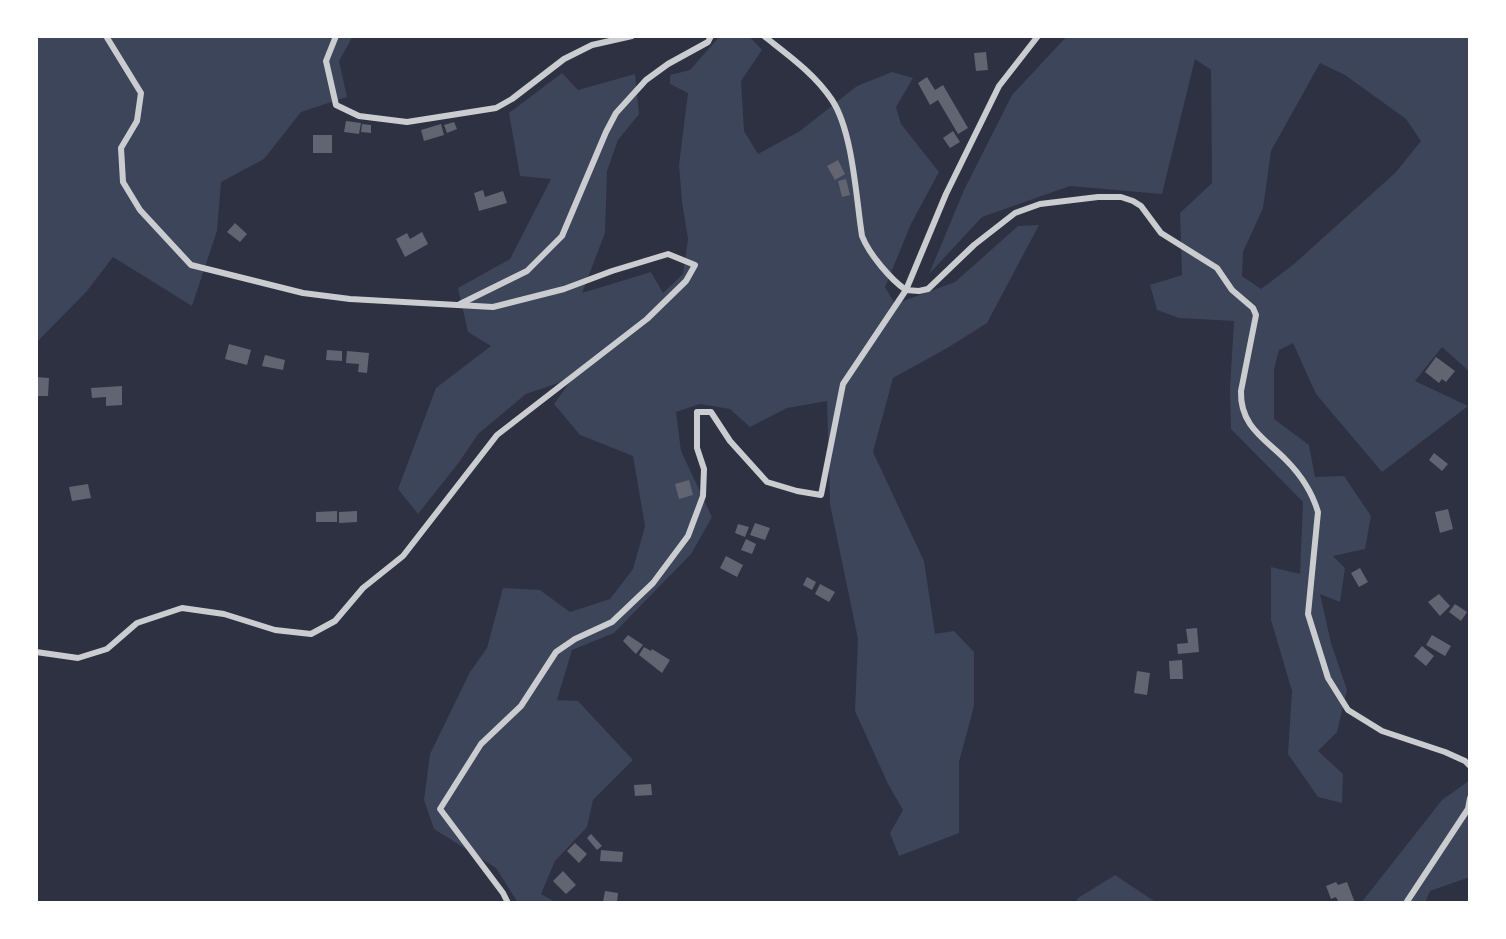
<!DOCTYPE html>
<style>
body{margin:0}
#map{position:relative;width:1506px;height:939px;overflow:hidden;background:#2d3142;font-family:Montserrat,sans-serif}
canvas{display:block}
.frame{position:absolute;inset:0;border:38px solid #fff;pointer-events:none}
</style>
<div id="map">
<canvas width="1506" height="939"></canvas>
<div class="frame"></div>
</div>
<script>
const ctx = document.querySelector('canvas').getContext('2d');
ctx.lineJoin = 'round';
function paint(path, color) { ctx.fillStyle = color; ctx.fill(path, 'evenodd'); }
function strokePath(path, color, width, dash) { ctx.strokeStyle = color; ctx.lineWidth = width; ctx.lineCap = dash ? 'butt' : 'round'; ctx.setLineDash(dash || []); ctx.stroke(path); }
paint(new Path2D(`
 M36,36H353L339,61L347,97L301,112L264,159L221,182L217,231L192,306L113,257L87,291L36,343Z
 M720,36H749L762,50L741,81L744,131L758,154L800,131L857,86L892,72L913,78L896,107L901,124L939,172L911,224L885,287L895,304L955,282L1018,226L1039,225L987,323L949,347L893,378L873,452L924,561L935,634L954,631L974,652V706L959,762V833L899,856L890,833L903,810L888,784L855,711L858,639L830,504L827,401L787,408L750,427L730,409L700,404L676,412L681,451L712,517L691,554L614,633L572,650L557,700L578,701L633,760L593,800L587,827L555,861L541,894L557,903H518L496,868L434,829L424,800L430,754L470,672L487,648L503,588L540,590L570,612L610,599L633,569L645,526L633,456L580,435L554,404L573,378L526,394L478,434L460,461L418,514L398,489L436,388L491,346L468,332L458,288L510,259L551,179L520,176L509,113L562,73L578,90L635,74L639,114L618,140L607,171L605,233L582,293L651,272L663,293L683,274L688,239L682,202L679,165L688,93L670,84V75L690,70Z
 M1067,36H1470V372L1442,347L1415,381L1468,406L1382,472L1316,394L1293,343L1279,350L1274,369V419L1309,445L1315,477L1344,476L1371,516L1365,549L1333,556L1345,568L1340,602L1320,594L1331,643L1347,690L1337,732L1318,751L1343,774L1342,803L1318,797L1288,754L1292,691L1271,620V567L1300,574L1303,502L1231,429L1230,388L1234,321L1179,318L1157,310L1150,285L1182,275L1180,213L1212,183L1211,70L1195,59L1162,194L1070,186L982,217L929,274L964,190L1012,95ZM1320,63L1345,75L1406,119L1421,141L1395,173L1294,264L1261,289L1242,276L1243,252L1263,208L1271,151Z
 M1470,780V877L1430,891L1425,903H1361L1442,800Z
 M1115,875L1157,903H1076L1078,898Z`), '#3c4559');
paint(new Path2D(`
 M986,52L988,70L976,71L974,53Z
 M927,77L935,90L943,85L968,128L958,134L938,100L930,105L918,83Z
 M346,121L361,123L359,134L344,132Z
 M454,122L457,129L447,133L444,125Z
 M362,124L371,125V133L361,132Z
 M441,124L444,135L424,141L421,130Z
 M953,131L960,142L950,148L943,138Z
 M313,135H332V153H313Z
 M838,160L845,174L835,180L827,166Z
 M846,179L850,195L842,197L838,181Z
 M483,190L485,197L503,191L507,203L479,211L474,193Z
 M235,223L247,234L240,242L227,232Z
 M422,232L428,244L405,257L396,239L407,233L410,239Z
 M229,344L251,350L247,365L225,359Z
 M327,350L342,351V361L326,360Z
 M347,351L369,353L367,373L358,372L359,364L346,363Z
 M265,355L285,360L283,370L262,366Z
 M1436,357L1455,371L1446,382L1442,379L1439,383L1425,372Z
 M36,377L49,378L48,396H36Z
 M122,386V405L106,406V397L92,398L91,388Z
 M1434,453L1448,464L1442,471L1429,460Z
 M689,480L693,495L679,499L675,484Z
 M88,484L91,498L72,501L69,487Z
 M1448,509L1453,529L1440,533L1435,512Z
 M337,511V522H316V512Z
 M357,511V522L339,523V512Z
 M755,523L770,528L765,540L750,535Z
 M738,524L749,527L745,537L735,533Z
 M746,539L756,544L752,554L741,550Z
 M726,556L743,565L737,577L720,568Z
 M1360,568L1368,582L1359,587L1351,573Z
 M807,577L816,582L812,590L803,585Z
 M820,584L835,592L829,602L815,594Z
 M1439,594L1450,606L1440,616L1428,602Z
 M1455,604L1467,612L1461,621L1449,612Z
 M1197,628L1199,652L1178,654L1177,644L1188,643L1186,629Z
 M628,635L643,645L636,654L623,641Z
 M1432,635L1451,646L1445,656L1426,645Z
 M1422,646L1434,656L1426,666L1414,656Z
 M644,647L651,651L652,649L670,660L662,673L639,655Z
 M1182,660L1183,679H1170L1169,661Z
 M1137,671L1150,673L1147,695L1134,693Z
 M651,784L652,795L635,796L634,785Z
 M591,834L602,846L597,850L587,838Z
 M575,843L587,854L579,863L567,851Z
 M601,850L623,852L622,862L600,861Z
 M563,871L576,885L566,894L553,881Z
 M1336,882L1338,885L1347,882L1355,903H1339L1336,897L1331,899L1326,886Z
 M605,891L618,893L617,903L603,902Z`), '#626471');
strokePath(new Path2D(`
 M336,36L326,61L336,105L359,116L407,122L496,108L512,99L564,59L592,45L632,36
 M764,36C788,55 815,74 832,100C853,132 856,198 862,236C869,254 891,280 906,290L919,291L928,289L974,245L1015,213L1040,204L1098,197H1121L1133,201L1141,206L1161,233L1217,268L1232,290L1253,308L1256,315L1241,391C1240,426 1264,438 1286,460C1301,475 1312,492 1318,512L1308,614L1328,678L1348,710L1382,731L1445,752L1465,761L1470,766
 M460,304L527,271L562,236L606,132L616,113L646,80L668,64L708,42L711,36
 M36,652L78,658L107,649L137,623L182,608L224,614L275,630L311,634L335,621L363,588L403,556L497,435L647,319L686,281L695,265L668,254L612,271L564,289L493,307L350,299L303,293L191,265L140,210L123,182L121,148L137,121L141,93L106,36
 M508,903L503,893L440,809L481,744L521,706L556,652L575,639L612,622L653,583L688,536L703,496L704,469L697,448V412H711L730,441L767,482L797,491L821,495L843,384L906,290L946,194L999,86L1038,36
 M1406,903L1468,809L1470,798`), '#caccd0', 6);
</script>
